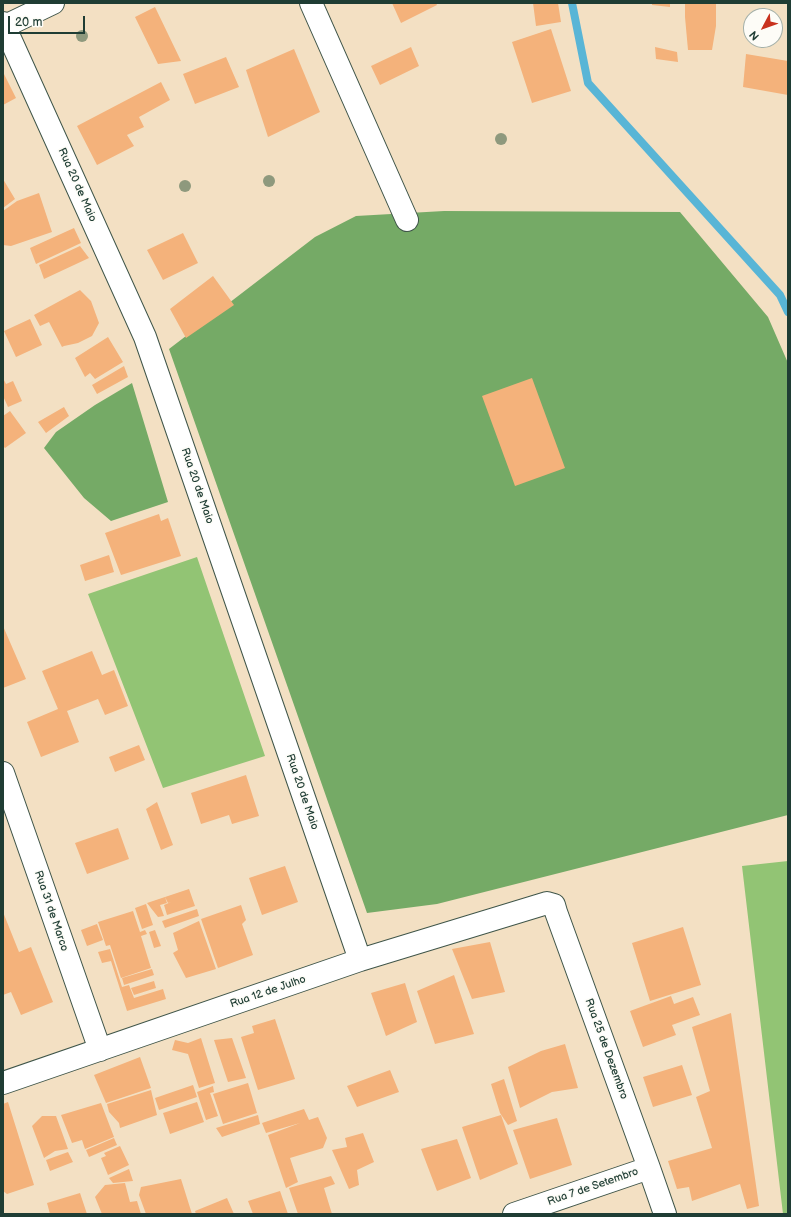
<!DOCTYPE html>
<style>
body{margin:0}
#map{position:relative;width:791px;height:1217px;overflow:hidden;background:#f3e0c3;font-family:"Balsamiq Sans",sans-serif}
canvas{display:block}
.frame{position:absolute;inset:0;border:4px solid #1f3d34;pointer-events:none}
.north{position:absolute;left:743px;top:8px;width:40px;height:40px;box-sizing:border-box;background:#fdfcf7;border:1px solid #a4b0a9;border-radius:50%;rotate:229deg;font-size:11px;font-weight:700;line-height:16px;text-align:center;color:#1f3d34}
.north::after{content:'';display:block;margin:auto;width:14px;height:18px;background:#c8321e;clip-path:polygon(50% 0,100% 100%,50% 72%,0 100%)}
.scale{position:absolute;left:8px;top:16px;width:77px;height:18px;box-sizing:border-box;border:2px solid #1f3d34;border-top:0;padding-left:5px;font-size:12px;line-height:14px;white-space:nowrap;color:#1f3d34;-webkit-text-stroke:3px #fdfcf7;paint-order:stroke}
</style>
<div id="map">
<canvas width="791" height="1217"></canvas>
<div class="frame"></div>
<div class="north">N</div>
<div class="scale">20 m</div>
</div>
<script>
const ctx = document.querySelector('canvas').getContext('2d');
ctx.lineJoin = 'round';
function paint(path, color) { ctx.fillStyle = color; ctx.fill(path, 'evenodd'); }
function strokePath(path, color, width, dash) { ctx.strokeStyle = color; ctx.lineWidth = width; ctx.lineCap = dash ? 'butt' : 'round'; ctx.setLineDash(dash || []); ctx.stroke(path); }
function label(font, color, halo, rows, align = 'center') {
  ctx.font = font + ' "Balsamiq Sans",sans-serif'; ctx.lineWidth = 3; ctx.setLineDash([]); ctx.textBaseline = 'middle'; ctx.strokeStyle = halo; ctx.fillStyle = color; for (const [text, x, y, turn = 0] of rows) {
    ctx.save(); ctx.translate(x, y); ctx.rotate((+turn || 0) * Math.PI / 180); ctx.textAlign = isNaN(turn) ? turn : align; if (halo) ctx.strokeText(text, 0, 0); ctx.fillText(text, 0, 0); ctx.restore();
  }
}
paint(new Path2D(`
 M197,557L265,756L163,788L88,594Z
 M788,861V1214H783L742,866Z`), '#92c474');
paint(new Path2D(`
 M444,211L680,212L768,317L788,363V815L437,904L367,913L169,349L315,237L356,216Z
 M132,383L168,502L111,521L84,498L44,448L56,432L95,405Z`), '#75aa66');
strokePath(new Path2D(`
 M572,3L588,83L780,295L788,312`), '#58b5d6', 8);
paint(new Path2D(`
 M392,3H436L437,5L401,23Z
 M533,3H558L561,22L536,26Z
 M652,3H670V7L652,5Z
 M685,3H716V26L712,50H688L685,17Z
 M155,7L181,61L158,64L135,17Z
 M551,29L571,91L532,103L512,42Z
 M411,47L419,66L380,85L371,66Z
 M655,47L677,52L678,62L656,59Z
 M294,49L320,112L268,137L246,70Z
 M746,54L788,61V95L743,87Z
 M226,57L239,87L195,104L183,74Z
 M3,72L16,98L3,105Z
 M161,82L170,100L139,117L144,127L127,135L134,146L97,165L77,126Z
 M3,179L15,199L3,208Z
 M39,193L52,232L11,246L3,245V211L17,201Z
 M74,228L81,243L36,264L30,248Z
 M183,233L198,263L163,280L147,250Z
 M80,246L89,258L44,279L39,265Z
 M213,276L234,305L186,338L170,309Z
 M80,290L91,301L99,323L92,336L78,343L64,346L62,347L49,322L40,326L34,315Z
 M30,319L42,345L16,357L4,331Z
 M108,337L123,362L95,379L90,373L85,377L75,358Z
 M124,366L128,377L97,394L92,385Z
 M3,378L6,384L13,381L22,401L8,407L3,396Z
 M532,378L565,468L515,486L482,396Z
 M64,407L69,416L46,433L38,422Z
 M10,411L26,433L5,448L3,446V416Z
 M159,514L161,521L168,518L181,556L121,575L105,533Z
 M109,555L114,572L85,581L80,565Z
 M3,626L26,679L3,688Z
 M92,651L102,675L114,670L128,706L105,715L98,699L67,711L79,742L41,757L27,722L58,709L42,671Z
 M139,745L145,760L115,772L109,757Z
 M246,775L259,816L232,824L229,815L201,824L191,793Z
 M157,802L173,845L161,850L146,809Z
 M118,828L129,859L87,874L75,843Z
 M285,866L298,902L262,915L249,878Z
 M189,889L195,906L167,915L164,905L171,902L168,903L165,897Z
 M165,897L167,903L160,905L164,916L158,917L147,903Z
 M146,904L153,925L142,929L135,908Z
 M241,905L246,920L242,924L253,955L218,968L201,919Z
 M197,909L199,916L165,928L162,921Z
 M133,911L140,932L145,930L147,934L141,936L151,968L121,978L110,945L106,946L98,922Z
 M3,912L19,952L31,947L53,1002L21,1015L11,992L3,995Z
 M199,921L216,969L186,978L173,953L178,950L173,933Z
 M97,924L103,940L87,946L81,930Z
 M683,927L701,985L650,1001L632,943Z
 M155,930L161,946L154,948L149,932Z
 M490,942L505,992L472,999L452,949Z
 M110,949L122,987L129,985L134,998L163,989L166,999L127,1011L111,961L102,963L98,952Z
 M152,969L154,975L124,985L122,978Z
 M454,975L474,1034L435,1044L417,991Z
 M154,981L156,988L134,995L131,988Z
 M405,983L417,1022L386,1036L371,993Z
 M671,996L674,1004L693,997L700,1015L672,1025L676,1035L643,1047L630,1011Z
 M731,1013L759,1206L747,1209L740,1184L692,1201L689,1187L677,1189L668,1161L712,1148L696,1097L710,1091L692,1027Z
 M275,1019L295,1079L258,1090L241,1037L254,1033L252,1026Z
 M201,1038L215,1083L199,1088L188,1054L172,1050L175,1040L188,1043Z
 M232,1038L246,1078L228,1082L214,1040Z
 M565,1044L578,1088L552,1092L520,1108L508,1067L541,1051Z
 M140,1057L151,1088L106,1103L94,1075Z
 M682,1065L692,1095L653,1107L643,1077Z
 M390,1070L399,1092L357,1107L347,1086Z
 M504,1079L517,1121L508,1125L500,1113L491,1084Z
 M248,1083L257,1113L223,1124L213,1094Z
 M193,1085L197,1097L159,1110L155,1098Z
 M213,1086L214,1092L210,1093L218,1116L206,1120L197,1092Z
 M151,1090L157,1115L120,1128L119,1123L109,1112L107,1104Z
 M8,1102L34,1185L7,1194L3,1191V1104Z
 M197,1102L204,1122L170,1134L163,1113Z
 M101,1103L114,1137L85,1149L82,1140L72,1143L61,1115Z
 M304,1109L309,1120L318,1117L327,1138L323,1148L290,1158L298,1182L286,1188L268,1135L300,1123L266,1133L262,1123Z
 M258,1115L260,1124L222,1137L216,1128Z
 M501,1115L518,1164L480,1180L462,1127Z
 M42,1116H56L68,1149L55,1151L44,1158L32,1126Z
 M557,1118L572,1165L530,1179L513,1130Z
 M363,1133L374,1162L357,1170L359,1185L349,1189L332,1150L347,1147L345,1138Z
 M114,1138L117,1145L89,1157L86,1150Z
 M457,1139L471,1178L437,1191L421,1149Z
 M120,1146L129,1165L108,1175L101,1158L106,1156L104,1153Z
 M68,1152L73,1162L50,1171L46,1160Z
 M129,1169L133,1181L113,1183L109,1178Z
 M331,1176L335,1184L324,1188L332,1214H298L289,1188Z
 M181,1179L192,1214H146L139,1195L141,1187Z
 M125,1183L130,1202L137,1201L141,1214H102L95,1197L105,1185Z
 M280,1191L288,1214H253L248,1201Z
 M80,1193L87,1214H50L47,1203Z
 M227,1198L234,1214H196L195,1211Z`), '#f4b27b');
const street = new Path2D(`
 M311,3L407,220
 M3,23L145,337L360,960
 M3,27L53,3
 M3,773L100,1050
 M3,1083L360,960L547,903L554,905L556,912L649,1168L665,1214
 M514,1214L649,1168`);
strokePath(street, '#3f5549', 24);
strokePath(street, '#fff', 22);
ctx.fillStyle = '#8e997d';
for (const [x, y] of [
 [82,36],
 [501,139],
 [269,181],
 [185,186]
]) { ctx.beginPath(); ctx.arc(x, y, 6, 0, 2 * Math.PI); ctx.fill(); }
label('11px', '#1f3d34', '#fdfcf7', [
 ["Rua 20 de Maio",77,185,66],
 ["Rua 20 de Maio",197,486,71],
 ["Rua 20 de Maio",302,792,71],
 ["Rua 31 de Marco",51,911,71],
 ["Rua 12 de Julho",268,992,-19],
 ["Rua 25 de Dezembro",606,1049,70],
 ["Rua 7 de Setembro",593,1187,-19]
]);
</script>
